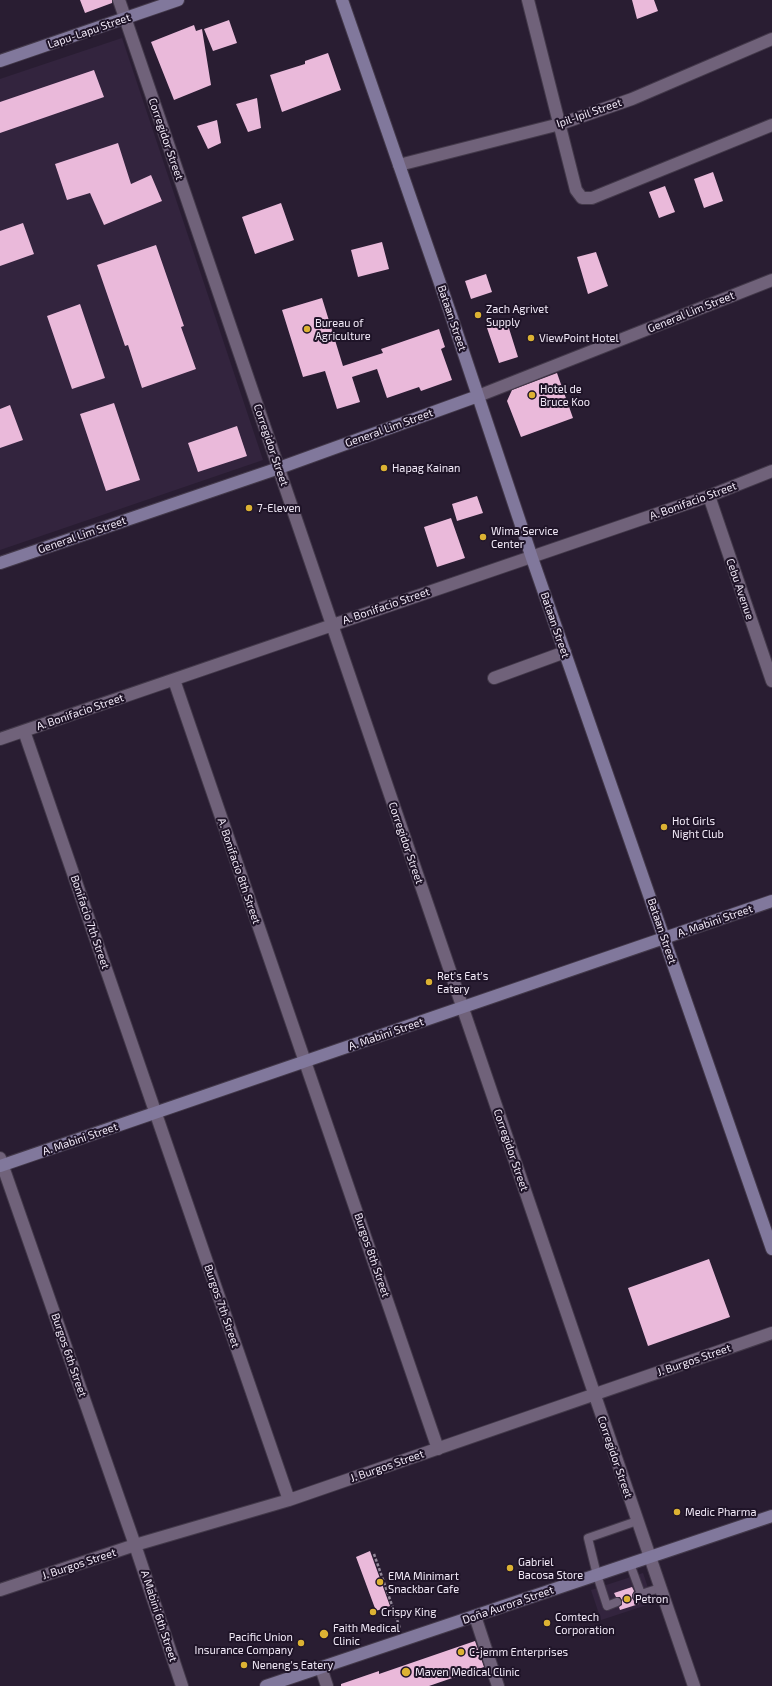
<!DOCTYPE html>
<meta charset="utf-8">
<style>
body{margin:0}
canvas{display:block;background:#291d32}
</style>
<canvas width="772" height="1686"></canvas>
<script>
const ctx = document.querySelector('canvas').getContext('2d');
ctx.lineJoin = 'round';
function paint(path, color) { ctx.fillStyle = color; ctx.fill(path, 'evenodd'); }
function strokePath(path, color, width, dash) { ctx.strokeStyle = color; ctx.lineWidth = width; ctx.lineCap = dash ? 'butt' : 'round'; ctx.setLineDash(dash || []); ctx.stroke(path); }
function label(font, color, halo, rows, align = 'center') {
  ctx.font = font + ' "Exo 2",sans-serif'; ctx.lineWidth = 4; ctx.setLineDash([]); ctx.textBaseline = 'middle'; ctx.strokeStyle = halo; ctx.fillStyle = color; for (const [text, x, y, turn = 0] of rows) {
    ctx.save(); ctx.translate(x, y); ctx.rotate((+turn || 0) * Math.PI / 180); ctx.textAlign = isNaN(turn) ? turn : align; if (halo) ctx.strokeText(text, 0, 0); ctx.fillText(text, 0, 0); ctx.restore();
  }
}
paint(new Path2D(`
 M122,38L263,460L0,550V79Z
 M643,1573L653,1603L601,1620L591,1590Z`), '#33243e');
paint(new Path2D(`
 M80,0H112V3L85,13Z
 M632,0H654L658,11L637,19Z
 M229,20L237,43L213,51L204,29Z
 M194,25L196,31L202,29L211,85L174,100L151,42Z
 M328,53L341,90L282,112L270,75L305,64V61Z
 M94,70L104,97L0,133V102Z
 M257,98L261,128L248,132L236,104Z
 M217,120L221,143L208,149L197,126Z
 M118,143L131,184L151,175L162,201L104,225L90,193L67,200L55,164Z
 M713,172L723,201L704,208L694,179Z
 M665,186L675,212L659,218L649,192Z
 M281,203L294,240L255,254L242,217Z
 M23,223L34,254L0,266V231Z
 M382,242L389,269L358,277L351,250Z
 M156,245L184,326L181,327L196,369L142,388L128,345L125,346L97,265Z
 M596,252L608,286L588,294L577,257Z
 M486,274L492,292L471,299L465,281Z
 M322,298L343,366L383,353L381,349L439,329L445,347L441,349L452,380L421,391L419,387L387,398L377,369L352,377L360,402L337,409L325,371L303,377L282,310Z
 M80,304L105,378L72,389L47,316Z
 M507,322L518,357L499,363L487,328Z
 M557,373L573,418L521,437L507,401L512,390Z
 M114,403L140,480L106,491L80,414Z
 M10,405L23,440L0,448V409Z
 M237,426L247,456L198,472L188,443Z
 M477,496L483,513L457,521L452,504Z
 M451,518L465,558L437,567L424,527Z
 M709,1259L730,1317L648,1346L628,1288Z
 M370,1551L390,1606L376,1611L356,1557Z
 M632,1587L634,1591L632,1595V1598L634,1601H638L639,1604L620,1610L619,1607L622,1605V1600L620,1597H616L614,1593Z
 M475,1641L484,1667L429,1686H341V1684L379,1671V1674Z`), '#eab9da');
const lane = new Path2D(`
 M630,1564L641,1594L637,1596
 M641,1594L660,1588
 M617,1602L607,1606L597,1575L588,1538L637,1521`);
const street = new Path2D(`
 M119,0L694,1686
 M528,0L576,190L582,198H592L772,125
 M399,165L560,124L632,99L772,39
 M478,396L772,280
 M709,496L772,681
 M494,678L565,652
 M174,680L438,1449
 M24,731L289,1500
 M0,739L709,496L772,471
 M0,1158L135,1545L182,1686
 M0,1590L135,1545L289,1500L772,1333
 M475,1616L498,1686
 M321,1668L327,1686`);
const secondary = new Path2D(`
 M342,0L451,315L532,558L772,1249
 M0,61L178,0
 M0,563L279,468L478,396
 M0,1166L772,901
 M266,1686L772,1516`);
strokePath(lane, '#43394a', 10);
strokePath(street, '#43394a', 14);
strokePath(secondary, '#43394a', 14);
strokePath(new Path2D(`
 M374,1554L400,1628`), '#93899a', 2.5, [3, 2]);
strokePath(lane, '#70627a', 8);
strokePath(street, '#70627a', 12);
strokePath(secondary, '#81789c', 12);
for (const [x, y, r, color] of [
 [478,315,4,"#dcb233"],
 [307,329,4,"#dcb233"],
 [531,338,4,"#dcb233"],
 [532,395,4,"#dcb233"],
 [384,468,4,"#dcb233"],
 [249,508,4,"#dcb233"],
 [483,537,4,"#dcb233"],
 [664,827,4,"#dcb233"],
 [429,982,4,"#dcb233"],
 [677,1512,4,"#dcb233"],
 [510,1568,4,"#dcb233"],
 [380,1582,4,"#dcb233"],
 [627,1599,4,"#dcb233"],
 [373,1612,4,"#dcb233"],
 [547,1623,4,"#dcb233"],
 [324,1634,5,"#dcb233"],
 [301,1643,4,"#dcb233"],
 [461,1652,4,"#dcb233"],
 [244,1665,4,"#dcb233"],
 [406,1672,5,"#dcb233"]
]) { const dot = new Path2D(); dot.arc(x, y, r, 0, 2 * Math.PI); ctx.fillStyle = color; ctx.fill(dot); strokePath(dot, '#1f1428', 1.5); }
label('11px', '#f2eaf8', '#1f1428', [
 ["Lapu-Lapu Street",89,31,-19],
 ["Ipil-Ipil Street",589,113,-19],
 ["Corregidor Street",166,139,71],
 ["General Lim Street",691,312,-22],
 ["Bataan Street",452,318,71],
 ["General Lim Street",389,428,-20],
 ["Corregidor Street",271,445,71],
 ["A. Bonifacio Street",693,501,-20],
 ["General Lim Street",82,535,-19],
 ["Cebu Avenue",740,589,71],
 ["A. Bonifacio Street",386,606,-19],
 ["Bataan Street",555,625,71],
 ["A. Bonifacio Street",80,712,-19],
 ["Corregidor Street",406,843,71],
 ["A. Bonifacio 8th Street",239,871,71],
 ["A. Mabini Street",715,921,-19],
 ["Bonifacio 7th Street",90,922,71],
 ["Bataan Street",662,931,71],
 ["A. Mabini Street",386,1034,-19],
 ["A. Mabini Street",80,1139,-19],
 ["Corregidor Street",511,1150,71],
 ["Burgos 8th Street",372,1255,71],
 ["Burgos 7th Street",222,1306,71],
 ["Burgos 6th Street",69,1355,71],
 ["J. Burgos Street",694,1360,-19],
 ["Corregidor Street",615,1457,71],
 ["J. Burgos Street",387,1466,-19],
 ["J. Burgos Street",79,1564,-18],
 ["Doña Aurora Street",508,1605,-19],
 ["A Mabini 6th Street",159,1616,72]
]);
label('11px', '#f2eaf8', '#1f1428', [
 ["Zach Agrivet",486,309],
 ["Supply",486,322],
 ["Bureau of",315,323],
 ["Agriculture",315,336],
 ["ViewPoint Hotel",539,338],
 ["Hotel de",540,389],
 ["Bruce Koo",540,402],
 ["Hapag Kainan",392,468],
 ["7-Eleven",257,508],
 ["Wima Service",491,531],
 ["Center",491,544],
 ["Hot Girls",672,821],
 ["Night Club",672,834],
 ["Ret's Eat's",437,976],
 ["Eatery",437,989],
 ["Medic Pharma",685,1512],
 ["Gabriel",518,1562],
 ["Bacosa Store",518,1575],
 ["EMA Minimart",388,1576],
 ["Snackbar Cafe",388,1589],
 ["Petron",635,1599],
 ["Crispy King",381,1612],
 ["Comtech",555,1617],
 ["Corporation",555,1630],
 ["Faith Medical",333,1628],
 ["Clinic",333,1641],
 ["Pacific Union",293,1637,"right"],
 ["Insurance Company",293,1650,"right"],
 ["C-jemm Enterprises",469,1652],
 ["Neneng's Eatery",252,1665],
 ["Maven Medical Clinic",415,1672]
], 'left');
</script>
